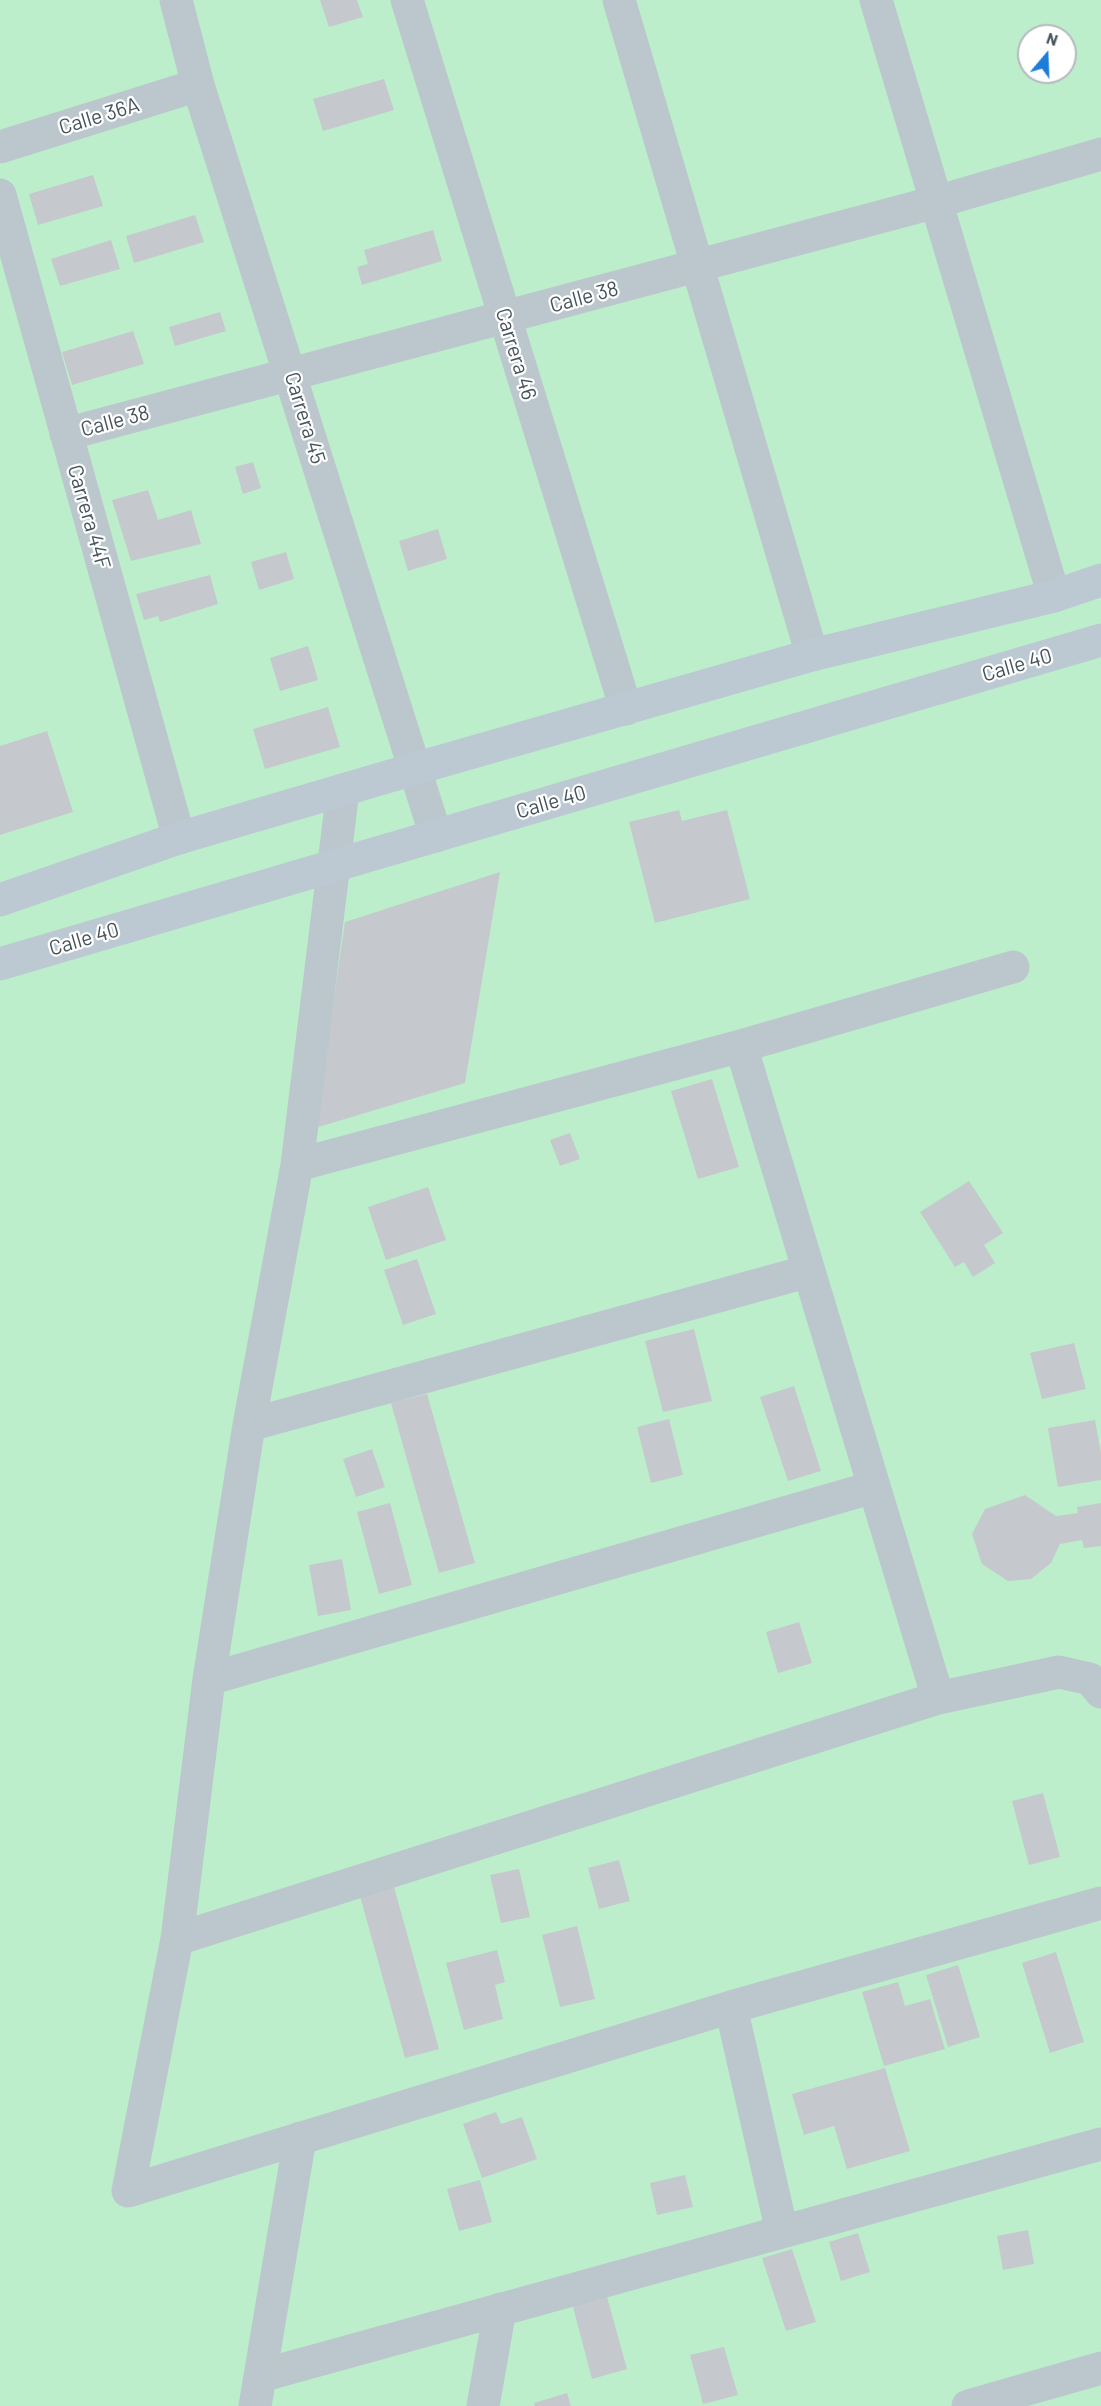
<!DOCTYPE html>
<style>
body{margin:0}
#map{position:relative;width:1101px;height:2406px;overflow:hidden;background:#f0eeee;font-family:Barlow,sans-serif}
canvas{display:block}
.north{position:absolute;left:1017px;top:24px;width:60px;height:60px;box-sizing:border-box;background:#fff;border:2px solid #b5babd;border-radius:50%;rotate:19deg;font-size:16px;font-weight:700;line-height:24px;text-align:center;color:#46535b}
.north::after{content:'';display:block;margin:auto;width:21px;height:27px;background:#1c7ddc;clip-path:polygon(50% 0,100% 100%,50% 72%,0 100%)}
</style>
<div id="map">
<canvas width="1101" height="2406"></canvas>
<div class="north">N</div>
</div>
<script>
const ctx = document.querySelector('canvas').getContext('2d');
ctx.lineJoin = 'round';
function paint(path, color) { ctx.fillStyle = color; ctx.fill(path, 'evenodd'); }
function strokePath(path, color, width, dash) { ctx.strokeStyle = color; ctx.lineWidth = width; ctx.lineCap = dash ? 'butt' : 'round'; ctx.setLineDash(dash || []); ctx.stroke(path); }
function label(font, color, halo, rows, align = 'center') {
  ctx.font = font + ' Barlow,sans-serif'; ctx.lineWidth = 4.5; ctx.setLineDash([]); ctx.textBaseline = 'middle'; ctx.strokeStyle = halo; ctx.fillStyle = color; for (const [text, x, y, turn = 0] of rows) {
    ctx.save(); ctx.translate(x, y); ctx.rotate((+turn || 0) * Math.PI / 180); ctx.textAlign = isNaN(turn) ? turn : align; if (halo) ctx.strokeText(text, 0, 0); ctx.fillText(text, 0, 0); ctx.restore();
  }
}
paint(new Path2D(`
 M0,0H1101V2406H0ZM1029,36H1065V72H1029Z`), '#bceecc');
paint(new Path2D(`
 M320,0H357L363,17L329,27Z
 M384,79L394,110L323,131L313,99Z
 M93,175L103,206L38,225L29,194Z
 M195,215L204,242L134,263L126,236Z
 M433,230L442,261L362,285L357,267L368,264L364,250Z
 M111,240L120,269L60,286L51,259Z
 M220,312L226,331L175,346L169,327Z
 M133,331L144,364L72,385L62,352Z
 M253,462L261,488L243,494L235,467Z
 M148,490L158,520L191,510L201,544L131,561L112,500Z
 M438,529L447,559L408,571L399,541Z
 M286,552L294,579L259,590L251,562Z
 M210,575L218,604L160,622L158,616L144,620L136,594Z
 M308,646L318,680L280,691L270,658Z
 M328,707L340,747L265,769L253,729Z
 M47,731L73,812L0,835V746Z
 M679,810L682,821L727,810L750,899L655,923L629,822Z
 M500,872L465,1083L315,1128L345,922Z
 M712,1079L739,1167L698,1179L671,1091Z
 M570,1133L580,1159L560,1166L550,1140Z
 M969,1181L1003,1233L984,1245L995,1263L973,1277L964,1262L955,1267L920,1212Z
 M428,1187L446,1240L386,1260L368,1207Z
 M417,1259L436,1314L403,1325L384,1270Z
 M694,1329L712,1401L663,1412L645,1341Z
 M1074,1343L1086,1389L1042,1399L1030,1353Z
 M794,1386L821,1471L788,1481L760,1397Z
 M427,1394L475,1563L439,1573L391,1403Z
 M669,1419L683,1475L651,1483L637,1427Z
 M1095,1420L1101,1453V1480L1058,1487L1048,1428Z
 M372,1449L385,1487L356,1497L343,1459Z
 M1025,1495L1056,1516L1078,1513L1077,1507L1101,1503V1546L1084,1548L1082,1540L1060,1544L1051,1563L1031,1579L1008,1581L982,1564L972,1534L985,1509Z
 M390,1503L412,1585L379,1594L357,1512Z
 M342,1559L351,1610L318,1616L309,1565Z
 M799,1622L812,1663L778,1673L766,1632Z
 M1043,1793L1060,1857L1029,1865L1012,1801Z
 M619,1860L630,1901L599,1909L588,1868Z
 M519,1869L530,1917L501,1923L490,1875Z
 M394,1887L439,2049L405,2058L360,1896Z
 M577,1926L595,1999L560,2007L542,1935Z
 M497,1950L505,1982L495,1985L503,2019L464,2030L446,1963Z
 M1056,1952L1084,2042L1050,2053L1022,1963Z
 M958,1965L980,2037L948,2047L926,1975Z
 M898,1982L905,2006L930,1999L945,2049L884,2066L862,1992Z
 M885,2068L910,2151L847,2169L834,2126L804,2135L792,2094Z
 M496,2112L501,2124L522,2117L537,2159L482,2178L463,2124Z
 M685,2175L693,2207L657,2215L650,2183Z
 M480,2180L492,2222L459,2231L447,2189Z
 M1028,2230L1034,2264L1003,2270L997,2236Z
 M858,2233L870,2272L841,2281L829,2242Z
 M792,2249L816,2322L786,2331L762,2258Z
 M606,2293L627,2369L592,2379L572,2303Z
 M724,2347L738,2395L703,2404L690,2355Z
 M567,2393L571,2406H535L534,2403Z`), '#c5c9cd');
strokePath(new Path2D(`
 M176,0L198,85L436,836
 M407,0L626,709
 M619,0L812,655
 M876,0L1054,596
 M0,147L198,85
 M0,195L179,838
 M66,434L936,202L1101,154
 M343,790L297,1165L249,1425L209,1679L177,1939L128,2191L731,2007L1101,1903
 M741,1046L938,1698
 M297,1165L741,1046L1013,967
 M249,1425L809,1271
 M209,1679L874,1487
 M177,1939L938,1698L1059,1672L1090,1679L1101,1692
 M731,2007L782,2232
 M260,2376L1101,2144
 M255,2406L300,2138
 M483,2406L500,2309
 M968,2406L1101,2368`), '#bcc6cd', 33);
strokePath(new Path2D(`
 M0,900L179,838L414,769L812,655L1054,596L1101,580
 M0,964L1101,640`), '#bcc8d2', 33);
label('21px', '#46535b', '#fff', [
 ["Calle 36A",99,116,-17],
 ["Calle 38",584,297,-15],
 ["Carrera 46",516,354,73],
 ["Carrera 45",305,418,73],
 ["Calle 38",115,421,-15],
 ["Carrera 44F",89,517,74],
 ["Calle 40",1017,665,-16],
 ["Calle 40",551,802,-16],
 ["Calle 40",84,939,-16]
]);
</script>
